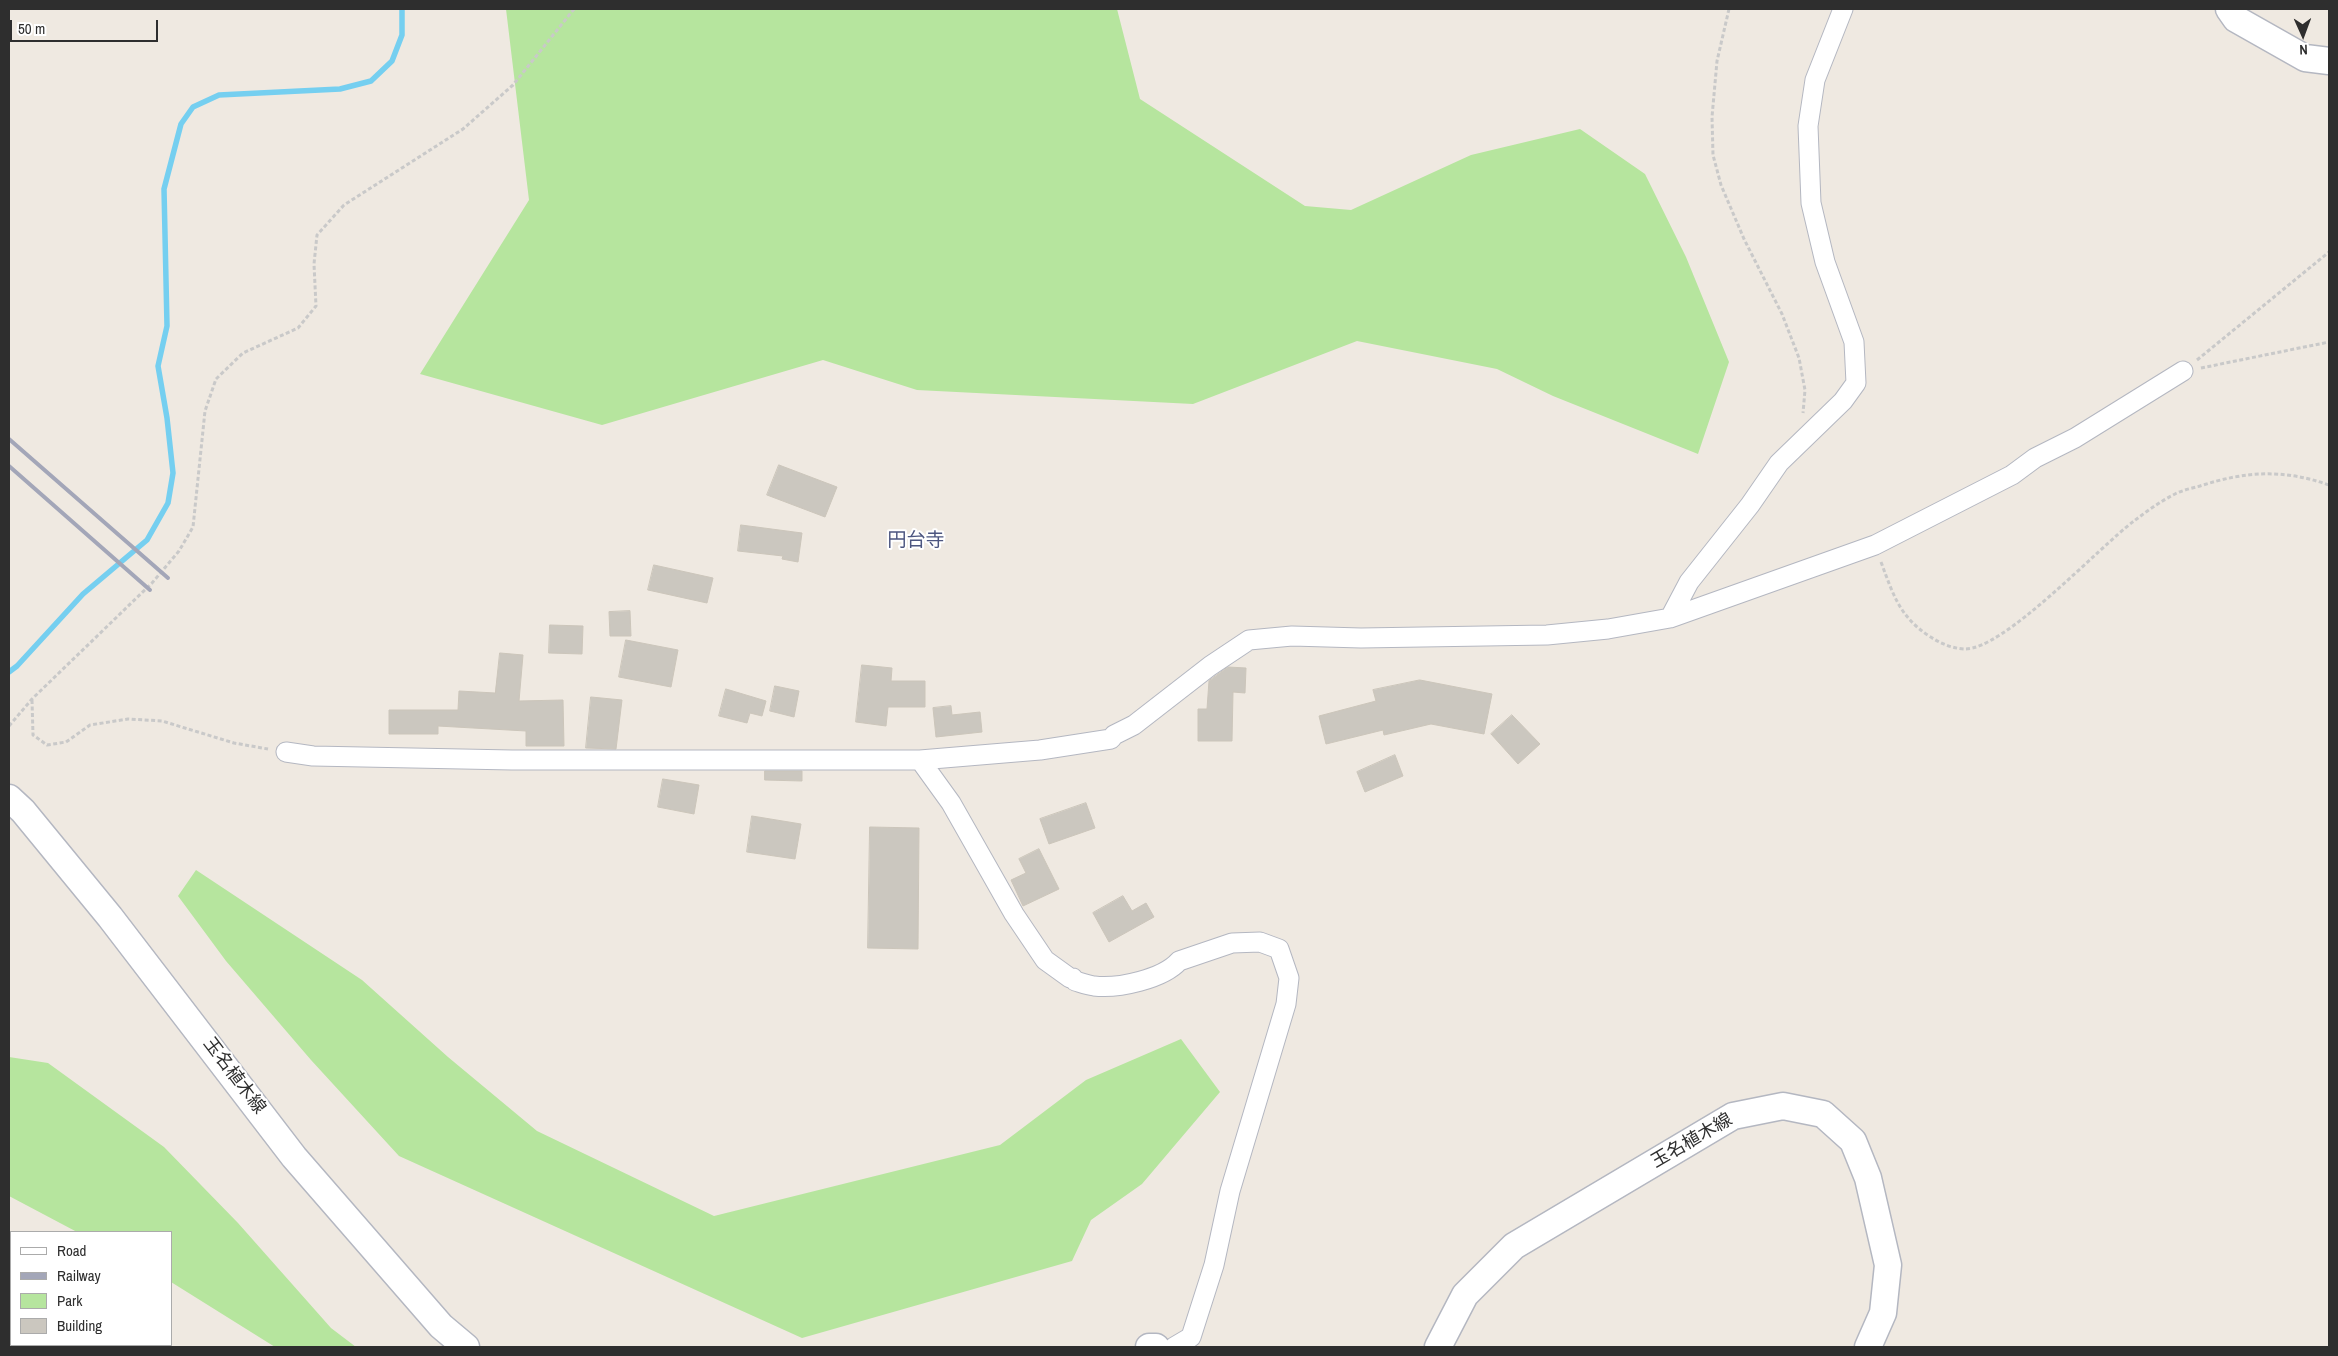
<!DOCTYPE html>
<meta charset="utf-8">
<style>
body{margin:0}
#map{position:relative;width:2338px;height:1356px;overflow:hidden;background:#efe9e1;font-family:"Archivo Narrow",sans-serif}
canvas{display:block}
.frame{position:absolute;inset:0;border:10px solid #2e2e2e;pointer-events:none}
.legend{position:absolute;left:10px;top:1231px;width:162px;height:115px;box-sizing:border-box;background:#fff;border:1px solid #ababab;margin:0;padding:6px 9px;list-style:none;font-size:15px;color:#2e2e2e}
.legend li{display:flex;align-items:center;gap:10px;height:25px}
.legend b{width:25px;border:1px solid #ababab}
.north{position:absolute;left:2278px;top:10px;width:50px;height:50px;-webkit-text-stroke:4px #fff;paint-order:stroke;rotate:178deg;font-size:14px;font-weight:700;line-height:20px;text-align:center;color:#2e2e2e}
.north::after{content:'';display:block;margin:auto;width:18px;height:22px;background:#2e2e2e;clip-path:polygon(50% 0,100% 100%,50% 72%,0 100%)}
.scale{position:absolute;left:10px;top:20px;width:148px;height:22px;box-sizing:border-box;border:2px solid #2e2e2e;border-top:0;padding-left:6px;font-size:15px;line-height:18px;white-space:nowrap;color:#2e2e2e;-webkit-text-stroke:4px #fff;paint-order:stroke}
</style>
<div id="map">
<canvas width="2338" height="1356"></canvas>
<div class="frame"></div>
<ul class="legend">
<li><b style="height:6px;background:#fff"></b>Road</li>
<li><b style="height:6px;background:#a3a6b8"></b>Railway</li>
<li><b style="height:14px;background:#b6e59e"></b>Park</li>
<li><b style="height:14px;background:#cbc7bf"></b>Building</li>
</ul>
<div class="north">N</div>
<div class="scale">50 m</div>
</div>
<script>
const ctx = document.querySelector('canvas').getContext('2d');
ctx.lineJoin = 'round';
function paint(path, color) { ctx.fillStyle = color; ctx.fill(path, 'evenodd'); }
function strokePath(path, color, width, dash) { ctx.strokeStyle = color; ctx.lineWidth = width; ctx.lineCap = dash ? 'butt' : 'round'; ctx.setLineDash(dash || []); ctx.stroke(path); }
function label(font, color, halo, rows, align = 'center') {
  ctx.font = font + ' "Archivo Narrow","Noto Sans JP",sans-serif'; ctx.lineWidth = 4; ctx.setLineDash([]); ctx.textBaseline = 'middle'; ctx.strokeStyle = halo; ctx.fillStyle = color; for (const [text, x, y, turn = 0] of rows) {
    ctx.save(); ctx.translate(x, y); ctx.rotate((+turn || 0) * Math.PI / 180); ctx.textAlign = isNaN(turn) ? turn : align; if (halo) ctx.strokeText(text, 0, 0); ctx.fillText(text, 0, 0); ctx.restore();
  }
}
paint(new Path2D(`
 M506,9H1117L1140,99L1305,206L1351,210L1471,155L1580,129L1645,174L1686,257L1729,362L1698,454L1553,396L1497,369L1357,341L1193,404L917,390L823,360L602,425L420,374L529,200Z
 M196,870L362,980L448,1057L537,1131L714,1216L1000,1145L1086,1080L1181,1039L1220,1092L1142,1184L1091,1220L1072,1261L802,1338L399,1156L311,1060L226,961L178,896Z
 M9,1057L48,1063L164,1147L238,1223L331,1328L356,1347H275L171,1282V1232H77L9,1196Z`), '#b6e59e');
strokePath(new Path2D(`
 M9,672L17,666L83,594L147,540L168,503L173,473L167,418L158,366L167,326L164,189L181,124L193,107L219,95L340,89L371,81L392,61L402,35V9`), '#75cff0', 5.5);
const building = new Path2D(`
 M779,465L837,487L825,517L767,495Z
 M741,525L802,533L798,562L782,559L783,556L738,551Z
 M654,565L713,578L707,603L648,590Z
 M630,611L631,636H610L609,612Z
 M550,625L583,626L582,654L549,653Z
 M626,640L678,650L671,687L619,677Z
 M500,653L523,655L519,701L563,700L564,746H526V731L438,726V734H389V710H458L459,691L495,693Z
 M862,665L892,668L891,681H925V707H888L886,726L856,722Z
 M1228,667L1246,668L1245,693L1233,692L1232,741H1198V709H1207L1209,681Z
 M1420,680L1492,694L1484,734L1431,724L1384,735L1383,730L1326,744L1319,716L1376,701L1373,690Z
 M775,686L799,691L794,717L770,711Z
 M726,689L766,701L762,716L750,713L747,723L719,716Z
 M591,697L622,700L616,749L586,748Z
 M951,706L952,715L980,712L982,732L936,737L933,708Z
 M1512,715L1540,744L1518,764L1491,734Z
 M1395,755L1403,776L1365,792L1357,772Z
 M765,771H802V781L765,780Z
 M663,779L699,785L694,814L658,807Z
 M1086,803L1095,828L1049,844L1040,819Z
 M752,816L801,824L795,859L747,852Z
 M870,827L919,828L918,949L868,948Z
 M1039,849L1059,889L1023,906L1011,880L1026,873L1019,859Z
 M1123,896L1132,911L1146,903L1154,917L1109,942L1093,913Z`);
paint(building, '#cbc7bf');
strokePath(building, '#cbc5ba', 1);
const street = new Path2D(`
 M1670,618L1689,582L1750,505L1779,463L1843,401L1856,383L1854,342L1825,262L1811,203L1808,126L1815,80L1843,9
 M286,752L313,756L512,760H920L1040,750L1111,739L1114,735L1134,725L1210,666L1249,640L1292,636L1361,638L1547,635L1608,629L1670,618L1875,545L2012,475L2035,458L2075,438L2183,371
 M920,760L951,803L1014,914L1045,960L1070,978H1073L1075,981C1082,983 1088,985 1094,986C1118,989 1163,979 1179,961L1232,943L1260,942L1279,949L1289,978L1286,1004L1230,1191L1214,1265L1191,1337L1174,1347`);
const secondary = new Path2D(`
 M2229,9L2236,19L2305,58L2329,61
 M9,798L23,811L110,917L294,1157L441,1326L466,1347
 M1149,1347H1156
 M1438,1347L1465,1295L1514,1246L1733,1116L1783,1106L1823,1114L1853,1141L1868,1178L1888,1265L1883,1313L1868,1347`);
strokePath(street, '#b4b7c1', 21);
strokePath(secondary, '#b4b7c1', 29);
strokePath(new Path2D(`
 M1729,9L1717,61L1712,117L1713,155L1721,185L1744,239L1782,314L1799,358L1805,390L1803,413
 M2197,360L2329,252
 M2201,368L2329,342
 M1881,562C1893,594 1899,616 1929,636C1940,643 1950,648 1964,649C2003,651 2099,547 2134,521C2147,511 2161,501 2175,494C2183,490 2192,488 2200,486C2246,471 2284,469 2329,485
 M32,700L33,735L47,745L66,742L90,725L128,719L162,721L234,743L268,749
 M9,726L32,699L152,583L179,551L193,527L205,411L216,379L243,353L298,328L316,306L314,264L317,235L344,205L463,129L513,85L574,9`), '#c9c9c9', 3, [4, 2.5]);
strokePath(street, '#fff', 19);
strokePath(secondary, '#fff', 26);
strokePath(new Path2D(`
 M9,439L168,578
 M9,466L150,590`), '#a3a6b8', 4);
label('18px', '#2e2e2e', '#fff', [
 ["玉名植木線",234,1076,53],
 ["玉名植木線",1692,1141,-30]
]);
label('19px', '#4d5680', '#fff', [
 ["円台寺",916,541]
]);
</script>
